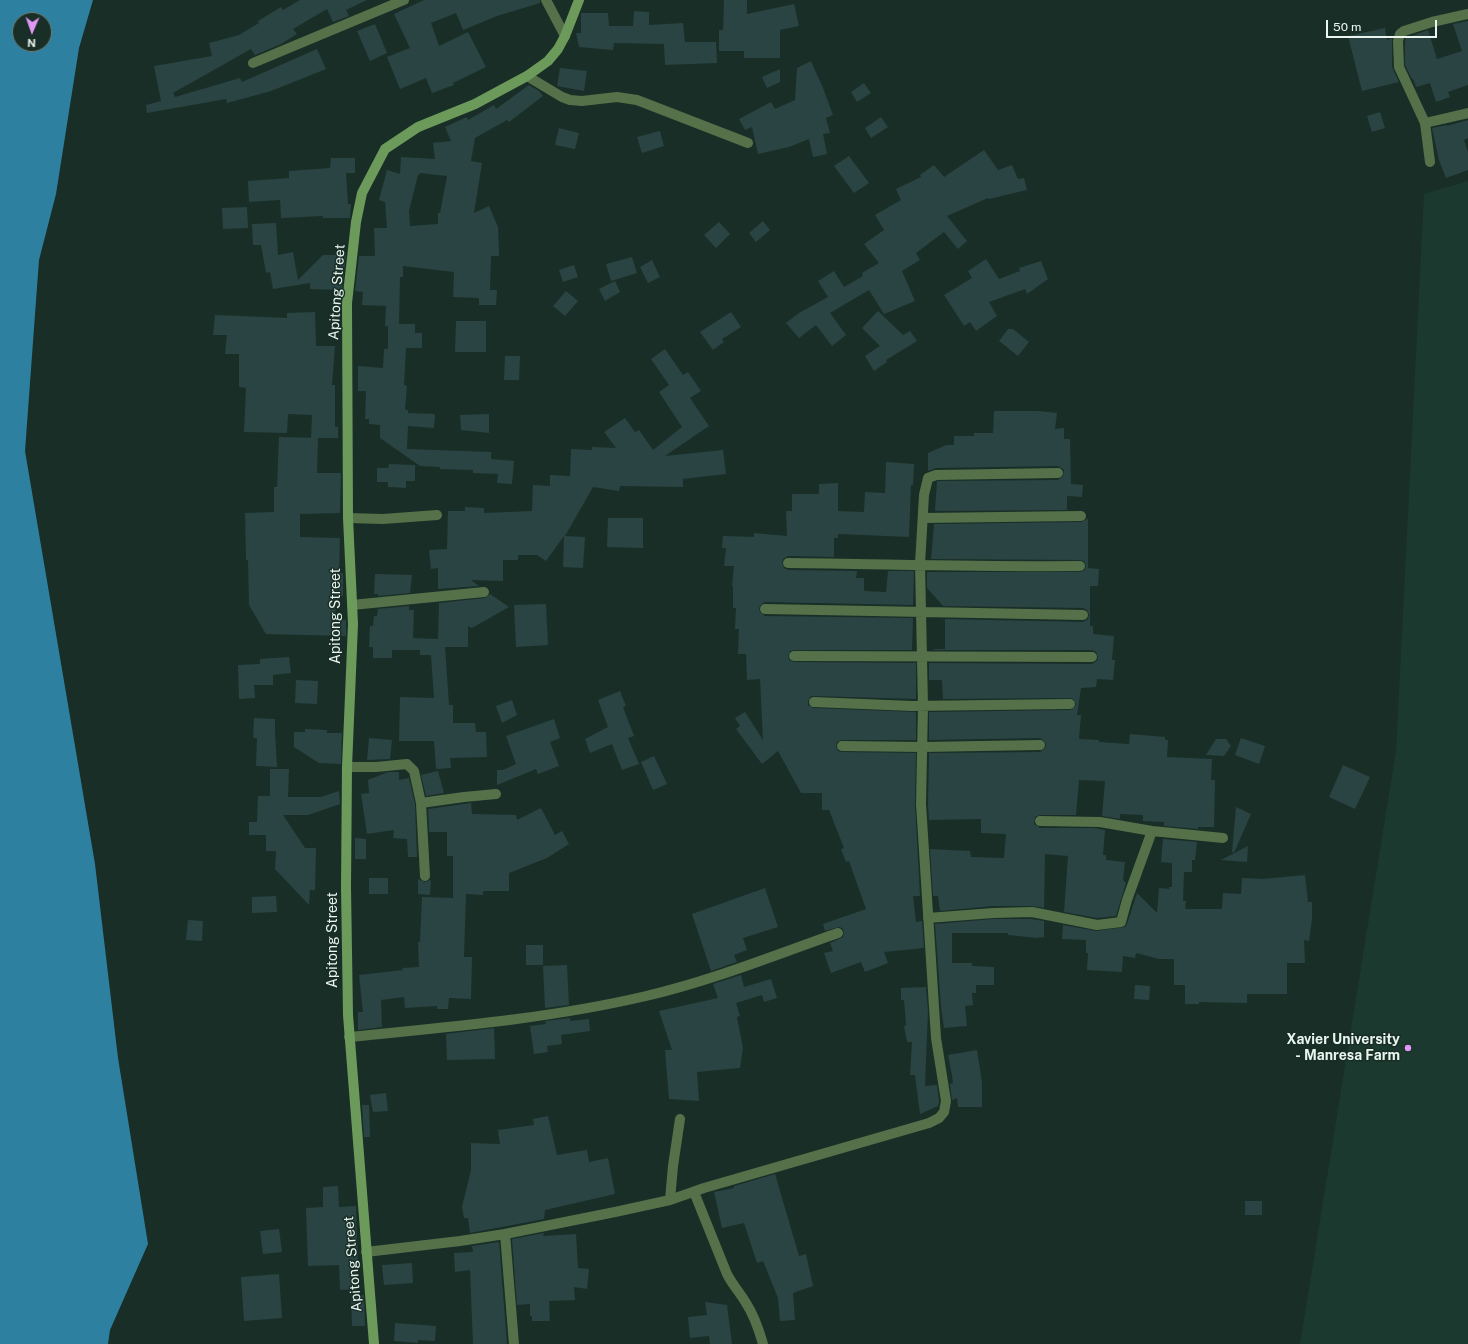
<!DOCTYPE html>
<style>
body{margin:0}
#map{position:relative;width:1468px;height:1344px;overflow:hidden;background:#192e26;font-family:"Public Sans",sans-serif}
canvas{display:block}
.north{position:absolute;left:12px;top:12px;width:40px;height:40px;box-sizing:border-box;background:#192e26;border:1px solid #6c7e77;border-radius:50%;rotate:182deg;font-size:11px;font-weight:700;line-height:16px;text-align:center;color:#e9f6f0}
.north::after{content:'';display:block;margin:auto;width:14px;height:18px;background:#de98f3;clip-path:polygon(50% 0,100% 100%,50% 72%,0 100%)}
.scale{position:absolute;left:1326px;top:20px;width:111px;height:18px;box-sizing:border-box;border:2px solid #e9f6f0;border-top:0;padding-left:5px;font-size:12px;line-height:14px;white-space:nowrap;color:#e9f6f0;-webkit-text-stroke:3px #192e26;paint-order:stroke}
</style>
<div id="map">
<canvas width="1468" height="1344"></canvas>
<div class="north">N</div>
<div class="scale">50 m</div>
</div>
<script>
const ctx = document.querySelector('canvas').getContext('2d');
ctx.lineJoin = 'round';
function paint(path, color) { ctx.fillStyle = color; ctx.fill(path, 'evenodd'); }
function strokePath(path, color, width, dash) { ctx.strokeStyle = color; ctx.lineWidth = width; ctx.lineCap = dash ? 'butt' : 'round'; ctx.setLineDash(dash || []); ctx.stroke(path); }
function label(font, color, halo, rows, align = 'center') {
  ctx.font = font + ' "Public Sans",sans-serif'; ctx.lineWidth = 3; ctx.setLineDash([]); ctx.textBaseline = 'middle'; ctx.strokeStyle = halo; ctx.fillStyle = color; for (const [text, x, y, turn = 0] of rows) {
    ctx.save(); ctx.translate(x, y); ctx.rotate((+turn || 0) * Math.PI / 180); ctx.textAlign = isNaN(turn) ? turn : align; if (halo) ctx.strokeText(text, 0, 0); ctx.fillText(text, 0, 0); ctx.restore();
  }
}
paint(new Path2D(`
 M1468,181V1344H1300L1396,751L1424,194Z`), '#1b392e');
paint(new Path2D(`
 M0,0H93L79,48L56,194L39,260L25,451L95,864L118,1058L148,1244L110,1330L108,1344H0ZM20,20H44V44H20Z`), '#2e80a1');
paint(new Path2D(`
 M300,0H367L346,10L349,16L333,22L327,9L293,29L297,34L281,44L255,55L251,49L173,93L175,97L240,78L242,82L317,49L326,69L271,91L227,103L226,99L147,113L146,105L161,101L154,66L212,56L209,43L239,35L259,23L258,21L281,7L283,10Z
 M424,0H540V3L497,16L463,30L456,13L431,23L439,46L468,32L486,67L453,83L454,85L432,93L426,78L400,89L387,57L410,48L394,14Z
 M724,0H747V14L794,4L799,26L780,30V58H744V51H719V30H723Z
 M634,11L649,12V25L683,23L685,42H716L717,63L665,65L664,44L614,43L613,50L579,47L576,33H581V13H608L609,26H633Z
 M1468,21V85L1448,92L1450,97L1436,102L1430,83L1416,87L1413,79H1412L1405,65V42L1406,38L1428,30L1437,59L1462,51L1453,24Z
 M375,24L387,53L370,61L357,31Z
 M1385,28L1387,40L1392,38V67L1399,82L1362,91L1348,36Z
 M811,61L823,88L833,115L826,118L830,133L823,134L827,154L813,157L809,139L789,147L758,154L752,127L745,130L739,119L771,102L775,109L795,100L797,68Z
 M560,68L587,71L584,91L557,86Z
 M780,69V82L767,88L762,77Z
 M864,83L871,93L857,102L851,92Z
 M529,85L539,91L543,96L509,122L507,120L475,138L471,161L482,163L474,213L489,206L498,227L499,256H491L490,290H497L496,305H479V298L453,297L454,272L403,266V277H400L399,324H415V333H422V348H406L404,385L407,386L405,410H408V413L435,414L434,428L408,426L407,449L491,452V459L514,461L512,484L497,483L498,474L473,473V470L440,469V467L420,466L380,438V425L369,424V419H365L366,391H358V366L383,368L384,349H388V326H385L386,306L362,305L363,292L355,291L359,256H375L374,228H387L385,202L379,200L387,170L400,174L401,157L435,159L433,143L451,141L445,127L467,117L468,120L494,105L496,109ZM420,173L447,176L440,213H438V224L410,226L409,211L418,175H419Z
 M1380,112L1385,128L1372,132L1367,116Z
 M881,117L888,127L871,138L865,128Z
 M1468,120V138L1464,140L1468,152V170L1446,178L1439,160L1432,128L1447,125V126Z
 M559,128L579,133L575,149L555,145Z
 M660,131L664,146L642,153L637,137Z
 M984,150L998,170L1012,165L1018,179L1024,178L1027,190L989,199L988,198L947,216L967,241L958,249L944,232L916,253L920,260L902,271L915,301L884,314L869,290L830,313L846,335L832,346L816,325L799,338L786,323L799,313L828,297L818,281L834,271L844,287L863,276L862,273L879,263L864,244L884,230L875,215L901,200L896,189L921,177L920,175L934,165L944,177Z
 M849,156L869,183L854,193L834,166Z
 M331,158H355V173H346L348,204H351L350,218H323V216L281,218L280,200L249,202L248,181L289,178V171L330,168Z
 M247,207L248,228L223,229L222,208Z
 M763,221L770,230L756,242L749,233Z
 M719,222L730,234L716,248L704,235Z
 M276,223L278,255L293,252L298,280L323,255H346L342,290L310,289V283L273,289L270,272L266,273L261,245H253L252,224Z
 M632,257L637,273L611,281L606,264Z
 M986,259L999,279L1020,271L1019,268L1041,261L1048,279L1027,294L1025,289L989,302L997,316L976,331L970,322L964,326L944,295L972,278L968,271Z
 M652,260L660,277L648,283L640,267Z
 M574,265L578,277L563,282L559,270Z
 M615,281L620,292L605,301L599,289Z
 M566,291L578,301L565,316L553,306Z
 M878,311L903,335L910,331L917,341L886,360L887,362L874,371L865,356L880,346L862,328Z
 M315,312L316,346H335L332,385H335V427H338V438H311L312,415L288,414L287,433L244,432L246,388L239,387V354H225L227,335H213L215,315L287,318V313Z
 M731,312L741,327L722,339L724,342L713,350L700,332Z
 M456,321H486V352H455Z
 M1008,329H1013L1029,342L1018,356L999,341Z
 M665,349L683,375L688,372L701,391L690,398L709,426L665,456L723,450L726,474L683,479V487L620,486L619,491L593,487L565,536L585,537L583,568L563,567L564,536L546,561L537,555H518V560H503V581L471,580L479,586L438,589V568L431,569L429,550L447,549L448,511H465V507L484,508V513L532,511L533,485L550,486V475L570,476L571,449L592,450V447L616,448L604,432L625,418L635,432L639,430L653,450L682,427L659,392L669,385L651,359Z
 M505,356H520L519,380H504Z
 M994,411H1038L1057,413L1055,429L1064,428V439H1070L1071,484L1083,485L1082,497L1067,496V510L935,511L937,481L1058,480L1063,476L1064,470L1058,466L936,468L928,471V453L946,445H954V436H974V433H993Z
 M489,414V433L461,430L460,415Z
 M279,437L318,438L317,473H341L340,513L300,514V537L340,538L339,573H343V596H336L335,618L336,620H346V636L266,634L249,605L248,560H246L245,513L274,512V487H277Z
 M886,462L914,464L913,485H911L909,537L838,534V538H834V557L788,556L783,559L782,563L784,568L788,570L857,571L856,578H864V591L886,592L888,571H914L913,605L765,602L762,604L759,608L760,612L765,616L913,618L912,650H794L790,651L788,656L789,660L794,662L916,663V699L814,696H811L808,701V705L814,708L916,712V740H842L837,742L836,746L838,751L842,752L916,753L915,804L920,896H913L916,922L922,921L924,948L884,952L888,963L865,972L861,962L831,973L824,953L833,951L830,943L843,937L844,931L842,928L839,927L825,931L823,924L866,909L849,861L846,862L841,849L844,848L829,810H822V793H801L778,751L762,764L736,729L740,726L735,718L745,712L763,740L760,679L747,680L746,654H738L739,629H735L736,608H733V586H732L734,566H724L726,548H722L723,536L754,537V533L787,536L786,511H792V494H819V484L838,483V511L864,512L865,492L885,493Z
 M389,464L415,465V481H406V488L388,487V482H377V468H388Z
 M608,518H643V548L607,547Z
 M1087,519H1088V568L1099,569L1098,586H1090V626H1093V634L1114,636L1112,660H1115L1113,680L1097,679L1096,687L1081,688L1077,715H1081L1079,739L1099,740V742L1129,744L1130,734L1165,737V740H1168L1167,757L1212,759L1211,780H1215L1214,827H1198V829L1164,826V822L1143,821V815L1120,814V819L1102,816L1105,781L1079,780L1076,815H1040L1035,817L1034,824L1040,828H1095L1105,830L1103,855H1106V860L1125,862L1123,880L1126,883L1116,916L1097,918L1064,912L1068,856L1045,854L1044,908L1032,906H993L940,911L938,896H933L930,849L970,851L971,857L1004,858L1006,834L981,833V819L929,820L928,804L929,753L1040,752L1045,748L1046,744L1043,740L1040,738L929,740V712L1070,710L1075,707L1076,704L1073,699L1070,698L943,699L942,680H929V663L1092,664L1097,661L1098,657L1096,652L1092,650H934V649H945V619L1083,622L1088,619L1089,615L1087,610L1083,608L943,606L927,588V572H1080L1085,570L1086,566L1084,561L1080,560L931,559L934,524L1081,522Z
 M375,574L412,575L410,593L378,596V594H374Z
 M490,594L509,607L472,628L468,626V647H445L449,705H453V723H475L476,732H486L487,757L450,758L451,768L436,769L434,741H399L400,697L434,698L431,655H420V650H392V658H373V647H369L370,626H373L374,616H377L378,609L409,606V610H414L413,638L438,639L439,603L485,598Z
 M546,604L548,645L516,647L514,605Z
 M289,657L291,673L273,675V685H254L255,698L239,699L238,665L260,664V659Z
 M296,680L318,681L317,704L295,703Z
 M620,691L626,706L623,707L634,736L628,738L639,764L622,770L612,744L590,753L585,739L608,727L598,700Z
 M512,700L517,715L502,723L496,706Z
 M254,718L275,719V732L277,767L256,766L257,738H253Z
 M554,719L560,738L550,742L559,766L538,774L536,769L497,785V770H503L516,764L506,736Z
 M305,729L327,730V733H342L341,764L319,763L294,747V732H305Z
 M369,738L392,740L390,759L367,760Z
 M1241,738L1265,746L1259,764L1235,755Z
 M1216,739H1226L1231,746L1224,756L1206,755Z
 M654,756L667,784L653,790L641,762Z
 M1343,765L1370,777L1355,809L1329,797Z
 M270,769H289L288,797H321L339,791L340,804L308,815H283L305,848H316L315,890H310L309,905L275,869L276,851H266V835H249V822H257L258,796H270Z
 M438,771L444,793L426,796L421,775Z
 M388,772H399V780L409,778L415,804L417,857H408L407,839L393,838L394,830L367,834L361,794L369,793L368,780Z
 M471,803L472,814L516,815L517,820L541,808L555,835L562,831L569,844L547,858L509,873V891H483V895L466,894L464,957H472L471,999L449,998L448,1009H437V1006L405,1008L404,997L381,1000L382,1027L358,1030V1012H363L359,975L403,970L402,968L419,967L418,942H420L422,897L453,898V856H447V832H429L428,809Z
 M1236,807L1251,814L1234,853L1232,852Z
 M355,838L366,839V859H355Z
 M1163,839L1197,842L1195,860H1192V872H1184L1183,901H1186L1185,909H1222L1223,893L1241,894L1242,878L1263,879L1305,875L1308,902H1312V919L1309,941L1304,940L1305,963H1287V994H1247V1003L1199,1002V1004H1185V985H1174V959H1159L1136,953L1135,958L1123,956L1122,972L1087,970L1088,953H1086V940L1062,939L1063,925L1096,931L1125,927L1127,924L1137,893L1157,913L1159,888L1169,889V887H1172V863L1161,862Z
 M1248,846L1247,862L1221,860Z
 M369,878H388V894H369Z
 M418,879L425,882L431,880L430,895L418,894Z
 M765,888L778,927L743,938L747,950L734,955L737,962L711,971L692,914Z
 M276,896L277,912L252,913V897Z
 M993,919H1031L1044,921V937L1037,938L1008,935V933H952V963H972V966L994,967V985H976V993H972L973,1005L965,1006L967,1026L944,1028L941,1007L935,924Z
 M188,920L203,921L202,941L186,940Z
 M526,945H543V965H526Z
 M567,965L569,1005L545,1008L543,966Z
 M741,975L744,987L771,979L777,998L764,1002L762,995L736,1003L740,1016L737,1017L743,1048L740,1068L697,1072L699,1101L669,1099L665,1050H672L659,1011L718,998L713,984Z
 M1135,985L1150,986L1149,1000L1134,999Z
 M926,987L928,1011L925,1086L937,1085L939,1101L938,1106L920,1114L915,1075H910L912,1042H907L904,1026L906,1025L904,1000H901V988Z
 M570,1018V1021L589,1019L590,1031L561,1035L562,1044L547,1046L548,1052L534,1054L530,1026L546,1024L545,1021Z
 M494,1028L495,1059L447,1060L446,1034Z
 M977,1050L982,1082V1107H958L957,1098L952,1100L950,1084L953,1083L952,1075L948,1055Z
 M386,1093L388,1111L373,1112L370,1095Z
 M362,1105H369L370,1137H364Z
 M548,1116L557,1155L587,1150L589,1162L608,1158L615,1194L545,1210L544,1219L470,1233L468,1218H464L462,1207L471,1170V1143L500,1144L498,1130L534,1125L533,1119Z
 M775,1174L799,1256L806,1254L813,1286L793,1293L795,1320L780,1321L778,1298L763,1261L757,1263L744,1223L722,1228L714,1192L734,1188V1186Z
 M338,1186L339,1207L356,1206L358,1264H356L357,1289L340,1290L339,1265L308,1266L306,1208L323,1207V1187Z
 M1245,1201H1262V1215H1245Z
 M279,1229L282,1252L263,1254L260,1231Z
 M544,1233L543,1236L576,1234L578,1268L589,1269L587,1289L574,1287L575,1300L549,1301L550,1321H532V1316H530V1304L517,1305L512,1239Z
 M499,1242L507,1344H473L470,1270L455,1272L454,1253L473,1252L472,1246Z
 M412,1263L413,1283L384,1285L382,1265Z
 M279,1274L282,1318L244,1321L241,1277Z
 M351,1295H364L365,1326H352Z
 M705,1302L727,1305L732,1344H710L709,1336L690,1338L688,1317L707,1315Z
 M395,1323L436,1326L435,1341L418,1340V1343L394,1341Z`), '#2a4444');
strokePath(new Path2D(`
 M546,0L565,36
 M253,63L404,0
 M527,76L562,97L570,100L582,101L617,97L637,100L748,143
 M1425,123L1468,113
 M1430,162L1425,123L1399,67L1398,41L1400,34L1404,31L1432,22L1468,14
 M348,518L383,519L437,515
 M923,518L1081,516
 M788,563C886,564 983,567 1080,566
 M352,605L484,592
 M765,609L1083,615
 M794,656L1092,657
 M814,702L912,706L1070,704
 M842,746L922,747L1040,745
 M347,767H376L407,764L414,771L421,803L464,797L496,794
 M421,803L425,876
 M1040,821L1100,822L1152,831L1223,838
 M928,918L993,913L1032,912L1097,925L1121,922L1127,900L1152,831
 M349,1037C449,1027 548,1019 646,996C711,981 775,955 838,933
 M694,1192L727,1274C732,1284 740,1293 746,1303C754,1315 759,1330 763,1344
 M670,1200L673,1166L680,1119
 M505,1234L514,1344
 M366,1252L460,1241L505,1234L615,1212L670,1200L704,1188L929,1123L939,1118L944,1112L946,1101L936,1038L921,804L923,706L920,564L924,495L928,478L936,475L1058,473`), '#54714a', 10);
strokePath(new Path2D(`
 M374,1344L348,1015L346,887L347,767L353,624L348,518L347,303L356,222L362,193L385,149L418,127L475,104L527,76L548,61L558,49L565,36L579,0`), '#6b9a5b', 10);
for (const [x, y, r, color] of [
 [1408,1048,4,"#de98f3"]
]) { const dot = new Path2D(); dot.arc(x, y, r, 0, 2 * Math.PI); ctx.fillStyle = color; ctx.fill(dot); strokePath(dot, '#192e26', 1.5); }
label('14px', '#e9f6f0', '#192e26', [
 ["Apitong Street",337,292,-86],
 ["Apitong Street",336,616,-90],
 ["Apitong Street",333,940,-90],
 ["Apitong Street",353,1264,-95]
]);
label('bold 14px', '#e9f6f0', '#192e26', [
 ["Xavier University",1400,1040],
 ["- Manresa Farm",1400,1056]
], 'right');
</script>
